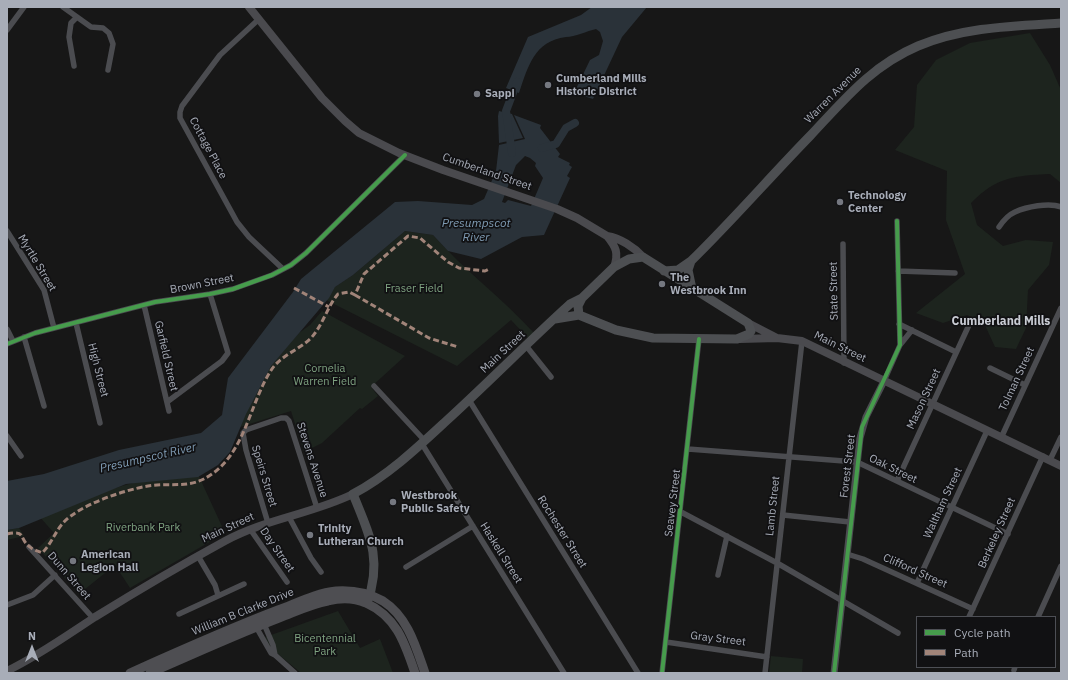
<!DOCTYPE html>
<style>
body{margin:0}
#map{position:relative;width:1068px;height:680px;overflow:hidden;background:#171717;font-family:"IBM Plex Sans",sans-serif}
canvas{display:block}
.frame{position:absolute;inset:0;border:8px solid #a8adb8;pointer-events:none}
.legend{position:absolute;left:916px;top:616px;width:140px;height:52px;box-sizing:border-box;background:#111113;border:1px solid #4d4f55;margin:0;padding:5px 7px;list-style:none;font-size:12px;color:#a8adb8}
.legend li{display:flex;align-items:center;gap:8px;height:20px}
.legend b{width:20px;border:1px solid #4d4f55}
.north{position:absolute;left:12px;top:628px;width:40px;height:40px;-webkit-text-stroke:3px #111113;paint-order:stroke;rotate:0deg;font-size:11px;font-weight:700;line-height:16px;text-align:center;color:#a8adb8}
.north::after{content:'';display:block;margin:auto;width:14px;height:18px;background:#a8adb8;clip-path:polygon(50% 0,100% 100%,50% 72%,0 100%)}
</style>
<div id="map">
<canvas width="1068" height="680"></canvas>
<div class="frame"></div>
<ul class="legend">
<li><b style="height:5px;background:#469c4c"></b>Cycle path</li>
<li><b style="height:5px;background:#a18479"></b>Path</li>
</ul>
<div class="north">N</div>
</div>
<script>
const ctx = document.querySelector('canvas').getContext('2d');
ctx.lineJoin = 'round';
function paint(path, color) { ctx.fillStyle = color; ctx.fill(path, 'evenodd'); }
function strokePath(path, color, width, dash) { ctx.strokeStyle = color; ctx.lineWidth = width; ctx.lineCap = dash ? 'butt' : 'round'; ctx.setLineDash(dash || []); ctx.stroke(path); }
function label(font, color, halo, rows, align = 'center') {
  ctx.font = font + ' "IBM Plex Sans",sans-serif'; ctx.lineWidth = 3.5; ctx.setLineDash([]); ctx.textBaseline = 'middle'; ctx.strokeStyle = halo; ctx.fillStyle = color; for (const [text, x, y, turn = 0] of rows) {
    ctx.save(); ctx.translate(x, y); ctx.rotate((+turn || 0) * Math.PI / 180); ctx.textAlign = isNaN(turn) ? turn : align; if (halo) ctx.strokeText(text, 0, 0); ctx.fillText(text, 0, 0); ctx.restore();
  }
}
paint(new Path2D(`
 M1030,33L1050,65L1061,90V183L1050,174C1014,176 998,176 971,203L977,225L1003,246L1026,240L1053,242L1049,265L1028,290L1026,328L1016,349L995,347L984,323L967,315L943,323L916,313L965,274L946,220L947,171L895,150L914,127L917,85L936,60L970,43Z
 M405,231L433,235C464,270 502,298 534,333L528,338L511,320L457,366L326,300L335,287L353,275Z
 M322,311L405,356L371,387L378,396L362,409L360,408L322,443L304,452L291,411L240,427L256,382L299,333L310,325Z
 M197,472L225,533L130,588L115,565L79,594L38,548L54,533L39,516C71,504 104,490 137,482C160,477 175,483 197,472Z
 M19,528L24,536L7,540V530Z
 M338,611L360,648L380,639L393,673H301L260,639Z
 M771,656L803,659L802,673H769Z`), '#1d241e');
paint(new Path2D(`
 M592,7H647L622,37L593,99L574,93L590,60L599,55L603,41L600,32L596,29C587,31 575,37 566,37C534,41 528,67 519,93L506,88L528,37L581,15Z
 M499,111L512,114L523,138L499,143L498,116Z
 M514,115L541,125L540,128L560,154L558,157L570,163L569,165L572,167L567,176L570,178L544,235L522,237L481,259L448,251L433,235L405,231L353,275L335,287L329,298L271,366L246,414L230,452L218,465L198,477L126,484L19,528L7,530V481L44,474L119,450L201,433L222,415L228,378L293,292L301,279L395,202L418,201L472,205L484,199L496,171L499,145L525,139ZM525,156L530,158L536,163L535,166L543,178L531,206L508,200L505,203L502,202L516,165Z`), '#2a3239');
strokePath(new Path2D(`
 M542,148L556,144L566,128L575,123
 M512,153L506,111L517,82`), '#2a3239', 8);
strokePath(new Path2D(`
 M63,7L91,27L103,28L109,33L113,44L108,70
 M259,19L220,55L182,106L180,112V118L237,222L249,237L283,269
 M7,30L24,7
 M74,66L69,37L71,23L77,17
 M999,227C1003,221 1008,215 1015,212C1026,207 1049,202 1061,207
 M7,231L44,290L54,328
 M843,244L844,363
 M898,271L955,273
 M144,305L169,411
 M76,323L100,423
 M899,324L956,352
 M7,329L13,341
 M24,337L44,406
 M7,344L35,333L155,302L210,294L233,289L272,275L291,265L306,253L405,155
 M900,345L912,330
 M527,347L551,377
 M990,368L1025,385
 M884,381L900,345L897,221
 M374,386L425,441
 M469,400L638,673
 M167,402L222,361L228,353L210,294
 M7,436L21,456
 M1001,438L1061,308
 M422,444L564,673
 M688,449L857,462L1008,534
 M1050,460L1061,437
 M897,481L969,325
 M681,512L777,563L898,633
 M783,515L850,522
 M289,517L311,558L321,572
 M268,523L246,450L243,433L246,430L281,418H286L289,421L317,508
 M250,529L287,582
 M29,547L93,618
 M847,554L863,559L973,609
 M198,556L215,585L218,595
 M406,567L473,526
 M718,575L727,536
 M917,583L987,431
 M7,605L33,595L55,575
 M179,614L244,584
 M969,617L1043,456
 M1038,617L1061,566
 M264,624L273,645L275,655
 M255,625L271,653L275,655L295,673
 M666,642L767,657
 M1014,670L1015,667
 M662,673L699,339
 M765,673L802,341`), '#4b4c50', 5.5);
strokePath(new Path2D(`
 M834,673L860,438L866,417L884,381`), '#4b4c50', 7);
strokePath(new Path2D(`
 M249,7L322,98L345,121L359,133L399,153L443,170L557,209L577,218L607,236C620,238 634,247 643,257
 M607,236C616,247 619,253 614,267
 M748,323L777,338
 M740,339L777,338L802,341L1061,466
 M7,671C38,656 66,636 95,617C137,591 181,565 225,541C265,519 312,514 353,494`), '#4a4a4e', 8);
strokePath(new Path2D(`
 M691,261L688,270L692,289
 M664,271L678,270L691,261C732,221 770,177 810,136C844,100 871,66 918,46C963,27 1013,26 1061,23
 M555,319L579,315L616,330L653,338L737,339L749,334L751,331L748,323L643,257L629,259L614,267L582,298L578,306L579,315
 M367,603C383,559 369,534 353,494C387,476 416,449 444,423C487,384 527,343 570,304L582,298`), '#4d4f52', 9);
strokePath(new Path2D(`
 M130,673C179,651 228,629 278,610C297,603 316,593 336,591C352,590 369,593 383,601C408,617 416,647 425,673
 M150,673C193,654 235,635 279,618C295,612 311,604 328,601C340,598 354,598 366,603C397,617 405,644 415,673`), '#4e4e52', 9);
strokePath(new Path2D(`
 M294,288L329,307
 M355,295L429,338L458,347
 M7,534C27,530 18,538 30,547C33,550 38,551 42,553C52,543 55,532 63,523C79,505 124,490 148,486C172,482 190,490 212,474C245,451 250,404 270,372C280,355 298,351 311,338C323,325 327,307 338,294L349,292L355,295L364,274L408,236L420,238L448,262L459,268L485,271L489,269`), '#a18479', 3, [6, 3]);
strokePath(new Path2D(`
 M7,344L35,333L155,302L210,294L233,289L272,275L291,265L306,253L405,155
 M662,673L699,339
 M834,673L862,427L900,345L897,221`), '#469c4c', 4);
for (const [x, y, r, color] of [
 [548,85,4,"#757880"],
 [477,94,4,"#757880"],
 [840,202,4,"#757880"],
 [662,284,4,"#757880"],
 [393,502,4,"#757880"],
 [310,535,4,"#757880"],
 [73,561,4,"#757880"]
]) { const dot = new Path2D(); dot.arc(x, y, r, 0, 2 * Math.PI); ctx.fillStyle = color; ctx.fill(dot); strokePath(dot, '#111113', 1.5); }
label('bold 11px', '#a8adb8', '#111113', [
 ["Cumberland Mills",556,79],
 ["Historic District",556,92],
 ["Sappi",485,94],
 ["Technology",848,196],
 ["Center",848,209],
 ["The",670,278],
 ["Westbrook Inn",670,291],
 ["Westbrook",401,496],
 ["Public Safety",401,509],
 ["Trinity",318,529],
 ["Lutheran Church",318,542],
 ["American",81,555],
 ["Legion Hall",81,568]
], 'left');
label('11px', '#a8adb8', '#111113', [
 ["Warren Avenue",833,95,-45],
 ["Cottage Place",208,148,62],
 ["Cumberland Street",487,172,19],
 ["Myrtle Street",37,263,59],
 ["Brown Street",202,284,-11],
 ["State Street",834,291,-91],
 ["Main Street",840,347,26],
 ["Main Street",503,352,-43],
 ["Garfield Street",166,356,77],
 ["High Street",98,370,76],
 ["Tolman Street",1017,379,-65],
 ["Mason Street",924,399,-65],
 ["Stevens Avenue",312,460,72],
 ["Forest Street",848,466,-83],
 ["Oak Street",893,469,26],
 ["Speirs Street",264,476,73],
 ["Seavey Street",673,503,-83],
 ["Waltham Street",943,503,-65],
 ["Lamb Street",773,506,-84],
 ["Main Street",228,528,-25],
 ["Rochester Street",562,532,58],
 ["Berkeley Street",997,533,-66],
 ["Day Street",277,550,55],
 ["Haskell Street",501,553,58],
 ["Clifford Street",915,571,24],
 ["Dunn Street",69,576,49],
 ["William B Clarke Drive",243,612,-22],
 ["Gray Street",718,639,7]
]);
label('11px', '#7fa381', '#111113', [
 ["Fraser Field",414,289],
 ["Cornelia",325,369],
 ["Warren Field",325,382],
 ["Riverbank Park",143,528],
 ["Bicentennial",325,639],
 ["Park",325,652]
]);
label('italic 12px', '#7f9bb3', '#111113', [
 ["Presumpscot",476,224],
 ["River",476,238],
 ["Presumpscot River",148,458,-13]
]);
label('bold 12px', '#c9ccd4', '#111113', [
 ["Cumberland Mills",1001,322]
]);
</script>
